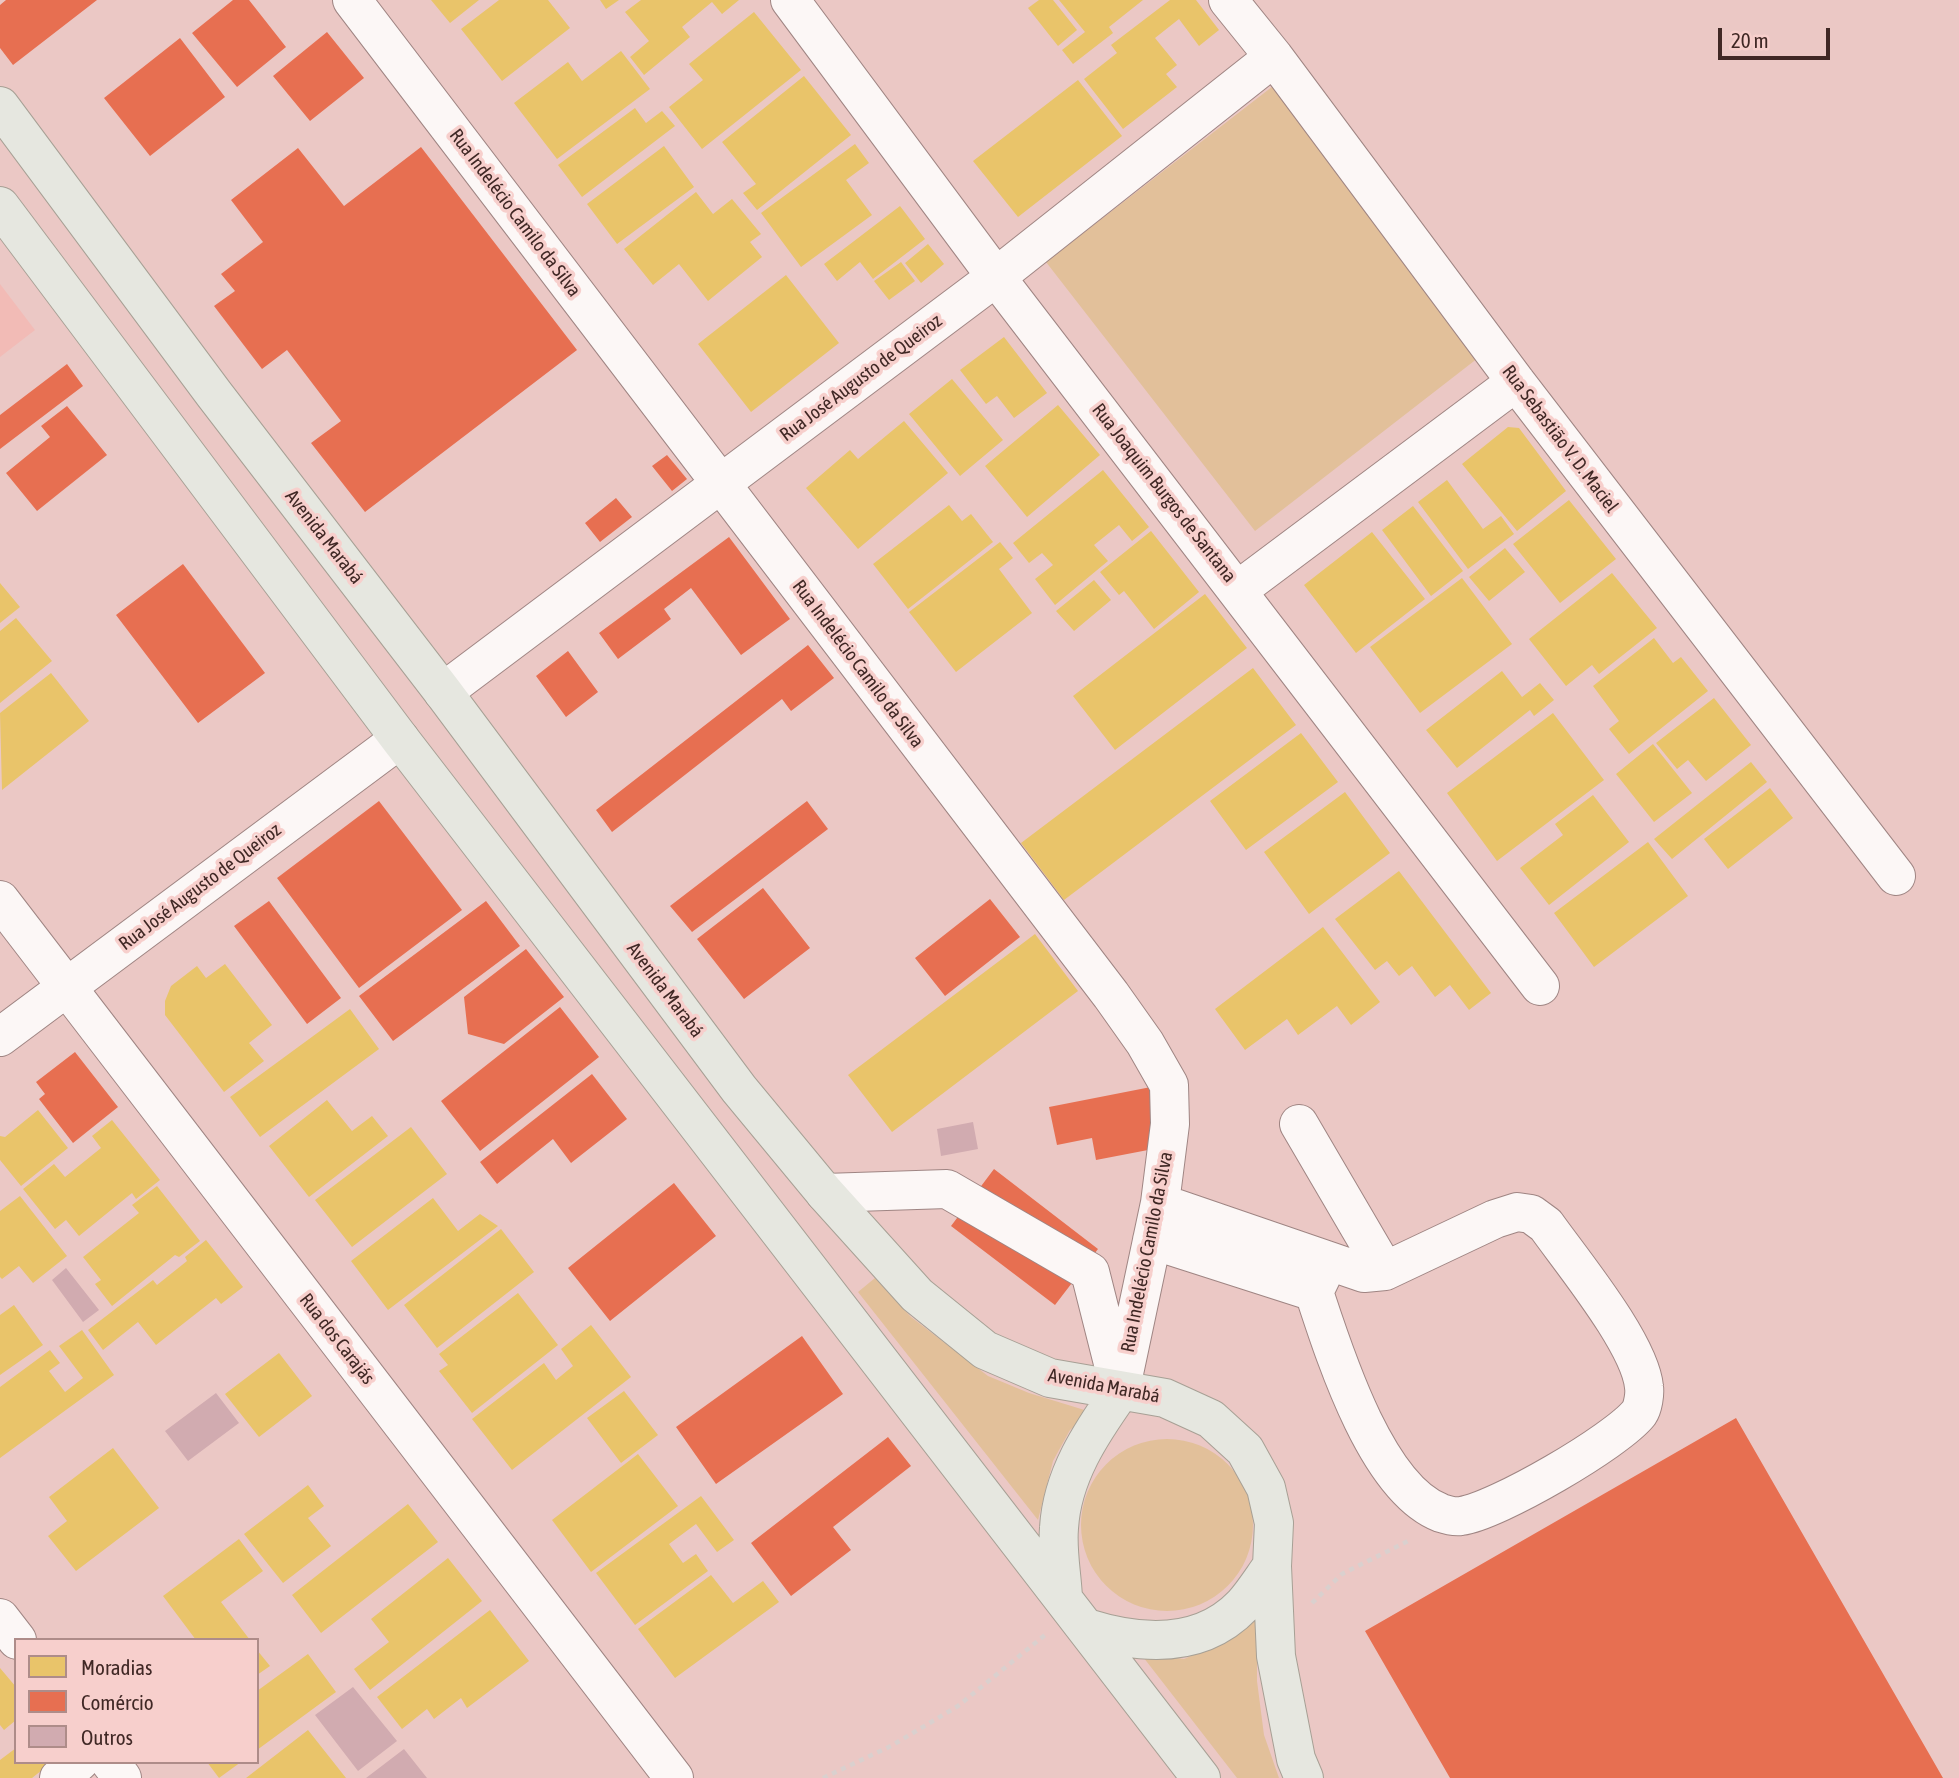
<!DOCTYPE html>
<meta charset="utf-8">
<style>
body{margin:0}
#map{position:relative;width:1959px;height:1778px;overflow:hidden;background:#ebc8c5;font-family:"Asap Condensed",sans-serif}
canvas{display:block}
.legend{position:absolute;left:14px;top:1638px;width:245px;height:126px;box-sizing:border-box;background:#f7cfcc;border:2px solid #ae8c89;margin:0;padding:9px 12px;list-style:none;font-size:21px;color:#402825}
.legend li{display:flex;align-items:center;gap:14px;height:35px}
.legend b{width:35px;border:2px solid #ae8c89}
.scale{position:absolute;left:1718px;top:28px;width:112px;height:32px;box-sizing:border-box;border:4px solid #402825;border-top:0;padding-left:9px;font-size:21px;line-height:24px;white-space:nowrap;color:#402825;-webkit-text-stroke:5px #f7cfcc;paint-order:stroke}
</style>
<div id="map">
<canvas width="1959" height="1778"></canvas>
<ul class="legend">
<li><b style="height:19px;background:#e9c46a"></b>Moradias</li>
<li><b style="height:19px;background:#e76f51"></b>Comércio</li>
<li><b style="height:19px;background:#d1abb0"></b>Outros</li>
</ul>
<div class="scale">20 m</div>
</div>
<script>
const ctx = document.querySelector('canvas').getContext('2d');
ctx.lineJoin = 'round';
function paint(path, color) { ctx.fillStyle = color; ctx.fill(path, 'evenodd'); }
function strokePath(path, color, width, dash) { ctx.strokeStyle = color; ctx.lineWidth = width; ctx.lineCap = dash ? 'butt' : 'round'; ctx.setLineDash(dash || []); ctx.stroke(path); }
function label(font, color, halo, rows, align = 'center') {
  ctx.font = font + ' "Asap Condensed",sans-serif'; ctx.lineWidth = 7; ctx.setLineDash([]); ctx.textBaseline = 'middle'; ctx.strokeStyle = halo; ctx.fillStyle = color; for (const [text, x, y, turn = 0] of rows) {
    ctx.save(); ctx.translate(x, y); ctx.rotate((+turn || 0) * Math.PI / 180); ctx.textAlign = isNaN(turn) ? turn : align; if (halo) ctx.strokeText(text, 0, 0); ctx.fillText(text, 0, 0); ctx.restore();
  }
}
paint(new Path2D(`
 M0,284L35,330L0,357Z`), '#f2bbb6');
paint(new Path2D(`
 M1277,83L1487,351L1255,531L1046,262Z
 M875,1278L911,1317L988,1376L1029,1393L1091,1412L1070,1430L1053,1461L1038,1520L858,1292Z
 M1081 1525a86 86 0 1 1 172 0a86 86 0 1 1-172 0Z
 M1257,1614V1681L1264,1735L1279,1778H1237L1140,1653L1184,1659L1232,1638Z`), '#e2c09a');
paint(new Path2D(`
 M431,0H479L450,23Z
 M499,0H548L570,28L502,81L461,29Z
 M600,0H619L606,9Z
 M641,0H739L722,14L712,2L682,27L690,37L644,75L630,57L649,41L625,12Z
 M1039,0H1053L1077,30L1058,46L1028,8Z
 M1059,0H1143L1109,27L1113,33L1073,64L1062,50L1085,32Z
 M1170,0H1196L1219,30L1199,46L1179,19L1155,38L1177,65L1166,74L1177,87L1123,129L1084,79L1117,53L1111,45Z
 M754,12L801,70L702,149L669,107L703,80L689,64Z
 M621,51L650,89L557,159L514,103L568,62L582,81Z
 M804,76L851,135L757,210L743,193L756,184L722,142Z
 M1078,80L1122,136L1018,217L973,161Z
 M635,108L646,123L662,111L675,126L582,197L558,165Z
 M855,144L869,163L846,180L872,215L801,267L761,213Z
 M664,146L694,187L617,244L587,204Z
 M696,192L713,214L732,199L761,234L750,242L762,257L708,301L679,264L653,285L624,249Z
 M900,206L925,239L873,279L860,262L837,281L824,264Z
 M928,244L944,264L921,283L905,263Z
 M901,262L915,281L889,300L874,281Z
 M786,275L839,343L751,412L698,344Z
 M1004,337L1047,393L1014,418L997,396L986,404L960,370Z
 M952,379L1003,440L960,476L909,414Z
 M1058,405L1100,455L1027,517L985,466Z
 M904,421L948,473L858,549L806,488L850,450L858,459Z
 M1508,427L1519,428L1566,491L1517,531L1462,464Z
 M1103,470L1149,527L1132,541L1119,525L1094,545L1108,561L1055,605L1035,579L1053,565L1042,553L1029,563L1013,543Z
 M1447,480L1483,529L1501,516L1514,534L1468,569L1418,502Z
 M1569,500L1616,559L1560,603L1513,544Z
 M949,505L962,521L971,514L993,542L908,609L873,564Z
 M1413,506L1463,571L1431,596L1382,530Z
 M1151,531L1199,592L1154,629L1124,591L1119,595L1100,572Z
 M1372,532L1425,599L1356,653L1304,585Z
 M1000,542L1013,558L999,569L1032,613L956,672L909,612Z
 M1505,548L1525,572L1489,601L1469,577Z
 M1612,573L1657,628L1599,674L1592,665L1566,686L1529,639Z
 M1462,578L1512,644L1420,713L1370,647Z
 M1094,580L1111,600L1074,631L1056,611Z
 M0,583L20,607L0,623Z
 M1205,594L1247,648L1115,750L1073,696Z
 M16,618L52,661L0,703V631Z
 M1654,638L1673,663L1681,657L1708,691L1629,754L1609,729L1619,721L1593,686Z
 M1253,668L1296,725L1064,900L1021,843Z
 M1502,671L1522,697L1540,683L1554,700L1534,716L1530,710L1457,768L1426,730Z
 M51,673L89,721L2,790L0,713Z
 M1714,698L1751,745L1706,781L1688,760L1677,769L1656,743Z
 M1553,713L1604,780L1497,861L1447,793Z
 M1301,733L1338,782L1246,850L1210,801Z
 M1653,744L1692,793L1654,822L1616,774Z
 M1751,762L1767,782L1672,859L1654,839Z
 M1770,788L1793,818L1728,869L1704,839Z
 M1345,792L1390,853L1309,914L1264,852Z
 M1593,795L1629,842L1549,905L1520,868L1563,835L1555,824Z
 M1648,842L1688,896L1594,967L1554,913Z
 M1399,871L1491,993L1469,1010L1450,985L1435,997L1412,966L1399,976L1387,961L1375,970L1335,919Z
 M1323,927L1380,1002L1351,1025L1337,1006L1298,1035L1287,1019L1245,1050L1215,1009Z
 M1035,934L1078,991L892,1132L848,1075Z
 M225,964L272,1025L249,1043L264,1061L224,1092L165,1015V1001L171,986L197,966L206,978Z
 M350,1009L379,1049L260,1137L230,1097Z
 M327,1100L352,1131L372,1116L388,1136L309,1197L269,1146Z
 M38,1110L68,1148L21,1186L0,1160V1136L5,1137Z
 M112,1120L160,1180L136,1199L132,1193L79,1236L66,1220L55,1229L23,1189L54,1164L65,1177L101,1148L92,1136Z
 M411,1127L447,1174L352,1247L315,1200Z
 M157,1186L200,1241L179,1257L175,1255L112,1306L95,1284L101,1280L83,1257L139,1213L132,1205Z
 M20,1196L67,1256L33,1283L19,1266L2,1279L0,1277V1211Z
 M433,1198L458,1231L480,1214L498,1226L388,1310L351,1261Z
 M501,1229L534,1272L437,1348L404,1305Z
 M206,1240L243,1287L221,1304L216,1298L156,1345L138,1322L103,1350L88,1330L153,1280L157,1285L187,1261L185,1257Z
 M518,1293L558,1345L472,1413L439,1371L448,1365L439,1354Z
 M14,1305L43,1345L0,1375V1315Z
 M591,1325L631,1377L512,1470L472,1419L544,1363L556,1380L573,1366L561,1349Z
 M82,1330L114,1375L0,1458V1387L50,1350L60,1363L49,1371L65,1392L83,1378L59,1346Z
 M279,1353L312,1396L259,1437L225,1394Z
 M624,1391L658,1435L621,1463L587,1418Z
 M113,1448L159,1508L76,1571L48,1536L67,1521L49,1497Z
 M638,1454L678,1506L591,1572L552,1520Z
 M308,1485L324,1506L308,1518L331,1546L283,1583L244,1534Z
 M701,1496L734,1540L717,1552L696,1524L669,1544L683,1563L696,1554L708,1571L635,1625L596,1573Z
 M408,1504L438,1542L321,1633L292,1595Z
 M239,1539L263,1571L221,1602L250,1640H196L163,1596Z
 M448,1558L482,1601L370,1690L354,1669L389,1642L371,1619Z
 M711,1575L733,1603L763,1581L779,1602L675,1678L638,1629Z
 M490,1610L529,1661L467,1708L461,1698L434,1719L427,1709L402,1729L377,1697Z
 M257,1650L270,1666L257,1675Z
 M308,1654L336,1692L257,1750V1691Z
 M0,1668L16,1687V1720L4,1730L0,1725Z
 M308,1730L346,1778H246Z
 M16,1748V1762H43L47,1766L32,1778H0V1760Z
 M207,1762H241L219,1778Z`), '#e9c46a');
paint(new Path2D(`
 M6,0H97L13,65L0,48V5Z
 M233,0H249L286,47L237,87L192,33Z
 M327,32L364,78L310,121L273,76Z
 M180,38L225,97L150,156L104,98Z
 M421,147L577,350L365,512L311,443L341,421L287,350L262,369L214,306L235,291L221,274L263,242L231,200L298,148L344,206Z
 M67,364L83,386L0,449V415Z
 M67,406L107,455L37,511L6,473L50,437L41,426Z
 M667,455L687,479L672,491L652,466Z
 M616,498L632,517L600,542L585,523Z
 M729,537L790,619L741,655L691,588L664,609L671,619L618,659L599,633Z
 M183,564L265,673L198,723L116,615Z
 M808,645L834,678L791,711L782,699L612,832L596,810Z
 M568,651L598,692L566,717L536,676Z
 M379,801L462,910L359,988L277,878Z
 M807,801L828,829L692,932L670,906Z
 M763,888L810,948L744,999L697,939Z
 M990,899L1020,937L945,996L915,958Z
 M269,901L341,998L307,1024L234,926Z
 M486,901L520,946L393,1041L359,996Z
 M526,949L564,997L504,1044L468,1034L464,997Z
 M560,1007L599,1057L480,1151L441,1101Z
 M75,1052L118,1107L73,1143L39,1099L45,1094L36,1082Z
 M592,1074L627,1119L571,1163L553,1139L497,1184L480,1162Z
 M1151,1087L1158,1119L1148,1150L1096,1160L1092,1138L1057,1145L1049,1107Z
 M994,1169L1098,1249L1055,1305L951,1226Z
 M674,1183L716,1236L610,1321L568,1268Z
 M802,1336L843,1394L716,1484L676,1427Z
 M1736,1418L1943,1778H1450L1365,1631Z
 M888,1437L911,1466L833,1527L851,1550L791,1596L751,1543Z`), '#e76f51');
paint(new Path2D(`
 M973,1122L978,1149L941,1156L937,1129Z
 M66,1268L99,1310L83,1322L52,1280Z
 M216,1393L239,1423L188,1461L165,1431Z
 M353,1687L397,1741L358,1771L315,1715Z
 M404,1749L427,1778H366Z`), '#d1abb0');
const minor = new Path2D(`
 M352,0L1111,995L1145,1043L1169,1085L1170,1124L1160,1203L1120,1392
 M790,0L996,277L1540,986
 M1228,0L1274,57L1516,382L1896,876
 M1238,590L1516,382
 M443,692L996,277L1274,57
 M0,900L674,1778
 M0,1037L400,739
 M1299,1124L1385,1271
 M825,1193L947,1189L1090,1272L1118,1383
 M1160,1203L1364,1273L1385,1271L1495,1219L1517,1212L1531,1214L1546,1225C1573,1263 1640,1344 1644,1387C1645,1394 1643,1407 1639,1413C1617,1441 1497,1511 1461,1516C1455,1517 1447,1515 1441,1513C1376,1488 1334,1353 1314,1292L1328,1263
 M1152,1240L1314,1292
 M0,1618L17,1640
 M110,1762L122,1778
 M59,1778L79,1762`);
const major = new Path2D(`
 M0,106L214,394L443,692L739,1089L825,1193L917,1295L985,1350L1050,1378L1165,1398L1211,1419L1245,1450L1266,1488L1274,1523L1272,1566L1276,1656L1296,1759L1304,1778
 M0,206L400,739L1201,1778
 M1063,1598C1062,1575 1057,1551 1059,1528C1062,1476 1091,1433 1120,1392
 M1087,1628C1141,1645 1201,1649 1243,1605C1254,1593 1263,1578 1272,1566`);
strokePath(minor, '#9f8583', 40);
strokePath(major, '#a7a095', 40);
strokePath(new Path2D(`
 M1312,1603L1342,1574L1412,1539
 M823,1778L891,1746L958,1706L1045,1635`), '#dad0ce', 4.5, [5, 5]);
strokePath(minor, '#fcf7f6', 38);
strokePath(major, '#e6e7e0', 38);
label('19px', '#402825', '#f7cfcc', [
 ["Rua Indelécio Camilo da Silva",515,213,53],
 ["Rua José Augusto de Queiroz",861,378,-37],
 ["Rua Sebastião V. D. Maciel",1560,439,53],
 ["Rua Joaquim Burgos de Santana",1164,493,52],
 ["Avenida Marabá",324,537,52],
 ["Rua Indelécio Camilo da Silva",858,664,53],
 ["Rua José Augusto de Queiroz",200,887,-37],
 ["Avenida Marabá",665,990,53],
 ["Rua Indelécio Camilo da Silva",1147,1252,-79],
 ["Rua dos Carajás",337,1339,52],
 ["Avenida Marabá",1104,1386,11]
]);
</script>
